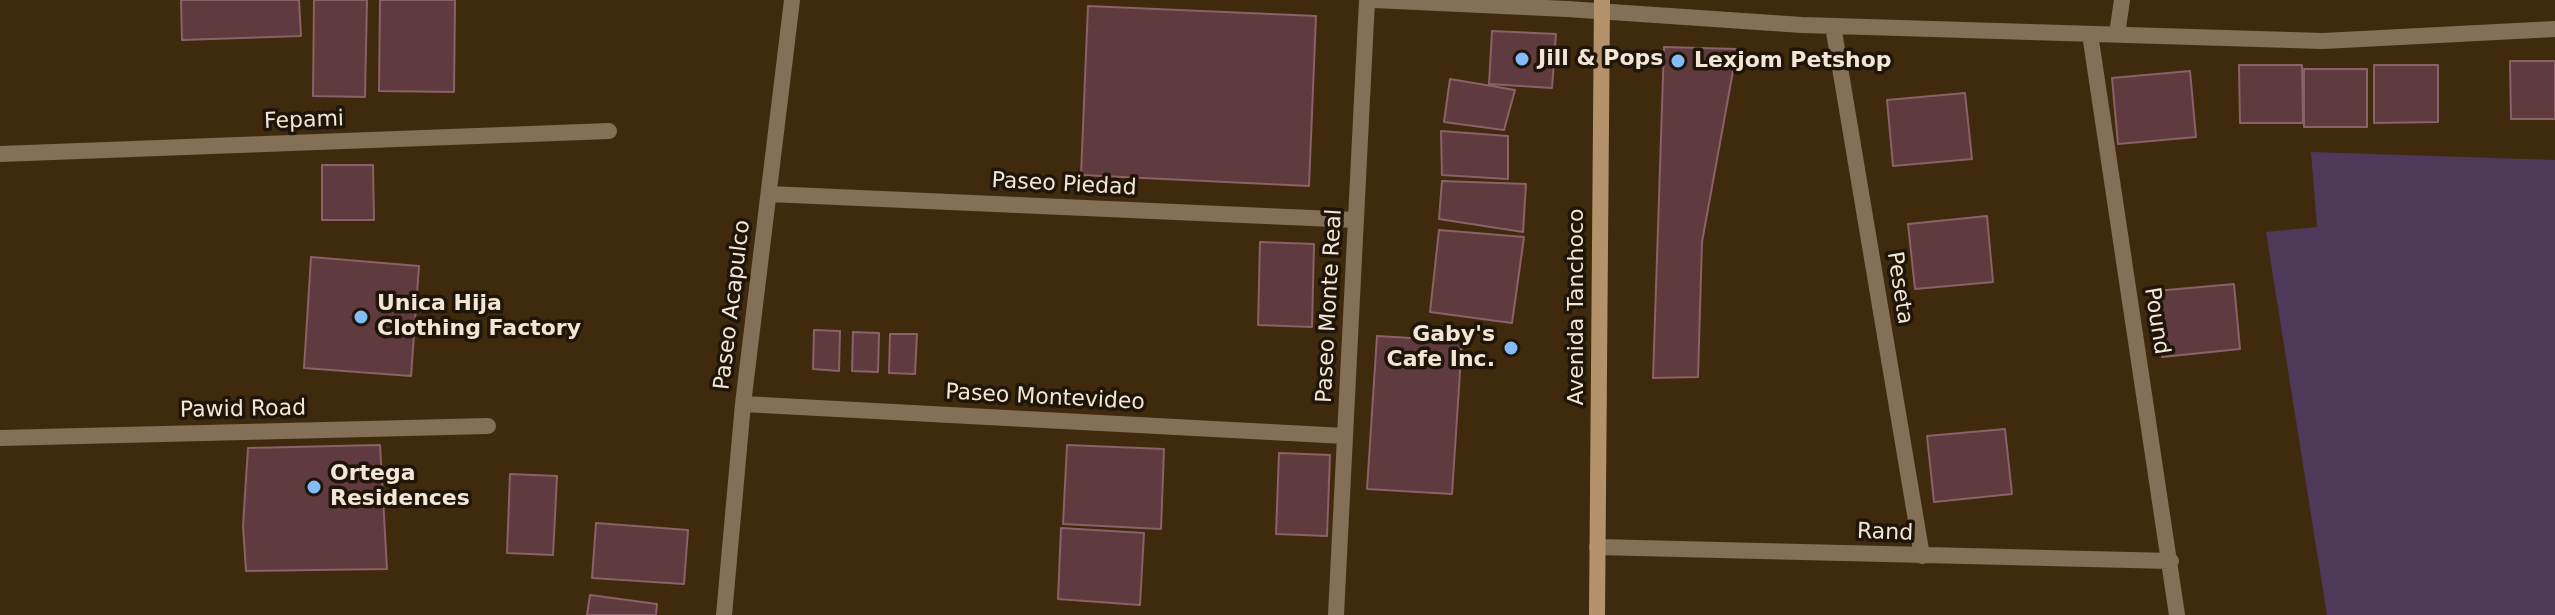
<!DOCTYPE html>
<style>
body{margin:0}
canvas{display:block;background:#402a0d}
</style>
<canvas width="2555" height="615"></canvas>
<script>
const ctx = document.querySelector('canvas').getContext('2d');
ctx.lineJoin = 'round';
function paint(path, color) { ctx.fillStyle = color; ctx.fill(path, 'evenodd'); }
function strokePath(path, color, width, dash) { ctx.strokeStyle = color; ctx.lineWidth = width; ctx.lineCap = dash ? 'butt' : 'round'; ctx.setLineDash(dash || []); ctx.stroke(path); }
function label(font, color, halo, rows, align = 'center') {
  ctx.font = font + ' "DejaVu Sans",sans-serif'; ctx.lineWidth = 7; ctx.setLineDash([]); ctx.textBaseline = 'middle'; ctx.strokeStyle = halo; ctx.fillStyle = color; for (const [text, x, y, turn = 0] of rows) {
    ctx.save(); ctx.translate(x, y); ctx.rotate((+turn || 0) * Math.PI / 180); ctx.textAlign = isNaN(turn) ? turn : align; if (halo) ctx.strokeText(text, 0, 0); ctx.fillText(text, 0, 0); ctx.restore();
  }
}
paint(new Path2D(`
 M2311,152L2555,160V615H2327L2266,232L2317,227Z`), '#4e395b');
const building = new Path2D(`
 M181,0H299L301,36L182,40Z
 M314,0H367L365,97L313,96Z
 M380,0H455L454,92L379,91Z
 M1088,6L1316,16L1309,186L1081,175Z
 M1492,31L1556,34L1552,88L1489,84Z
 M1664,47L1737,49L1702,242L1698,377L1653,378Z
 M2510,61H2555V119H2511Z
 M2239,65H2302L2303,123H2240Z
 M2374,65H2438V122L2374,123Z
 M2304,69H2367V127H2304Z
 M2190,71L2196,137L2118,144L2112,78Z
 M1450,79L1515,90L1504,130L1444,122Z
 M1965,93L1972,159L1893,166L1887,100Z
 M1441,131L1508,136V179L1442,175Z
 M322,165H373L374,220H322Z
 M1442,181L1526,184L1523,232L1439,219Z
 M1987,216L1993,282L1915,289L1908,224Z
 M1439,230L1524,237L1512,323L1430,312Z
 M1260,242L1314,244L1312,327L1258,325Z
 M311,257L419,266L411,376L304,368Z
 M2234,284L2240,349L2162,357L2156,291Z
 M814,330L840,331L839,371L813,369Z
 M853,332L879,333L878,372L852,371Z
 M890,334H917L915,374L889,373Z
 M1377,336L1462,341L1452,494L1367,489Z
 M2005,429L2012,494L1934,502L1927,436Z
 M380,445L387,569L246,571L243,526L248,448Z
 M1067,445L1164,449L1161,529L1063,524Z
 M1279,453L1330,455L1327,536L1276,534Z
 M510,474L557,476L553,555L507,553Z
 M596,523L688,530L684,584L592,578Z
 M1061,528L1144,533L1140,605L1058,599Z
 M590,595L657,604L656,615H587Z`);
paint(building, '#5f3a3f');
strokePath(building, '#8a6166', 2);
strokePath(new Path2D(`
 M1374,0L1567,9L1802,25L2323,41L2555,29
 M1833,26L1922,556
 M2090,34L2177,615
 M2117,34L2122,0
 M0,154L609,131
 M769,194L1356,220
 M743,404L1345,436
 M0,438L488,426
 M1597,547L2171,561
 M724,615L743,404L792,0
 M1336,615L1367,0`), '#847057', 16);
strokePath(new Path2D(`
 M1597,615L1602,0`), '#b4936c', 16);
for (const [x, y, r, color] of [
 [1522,59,8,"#83bcfb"],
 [1678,61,8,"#83bcfb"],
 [361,317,8,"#83bcfb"],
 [1511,348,8,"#83bcfb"],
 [314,487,8,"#83bcfb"]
]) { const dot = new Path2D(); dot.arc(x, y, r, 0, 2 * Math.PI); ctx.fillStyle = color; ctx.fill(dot); strokePath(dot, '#1f1509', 3); }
label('bold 22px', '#f4e6d6', '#1f1509', [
 ["Jill & Pops",1538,59],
 ["Lexjom Petshop",1694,61],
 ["Unica Hija",377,304],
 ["Clothing Factory",377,329],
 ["Gaby's",1495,335,"right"],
 ["Cafe Inc.",1495,360,"right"],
 ["Ortega",330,474],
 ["Residences",330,499]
], 'left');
label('22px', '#f4e6d6', '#1f1509', [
 ["Fepami",304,121,-2],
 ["Paseo Piedad",1064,185,3],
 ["Peseta",1899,288,81],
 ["Paseo Acapulco",733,305,-83],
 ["Paseo Monte Real",1330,306,-87],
 ["Avenida Tanchoco",1577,307,-90],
 ["Pound",2156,321,81],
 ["Paseo Montevideo",1045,398,3],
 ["Pawid Road",243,410,-1],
 ["Rand",1885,533,2]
]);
</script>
